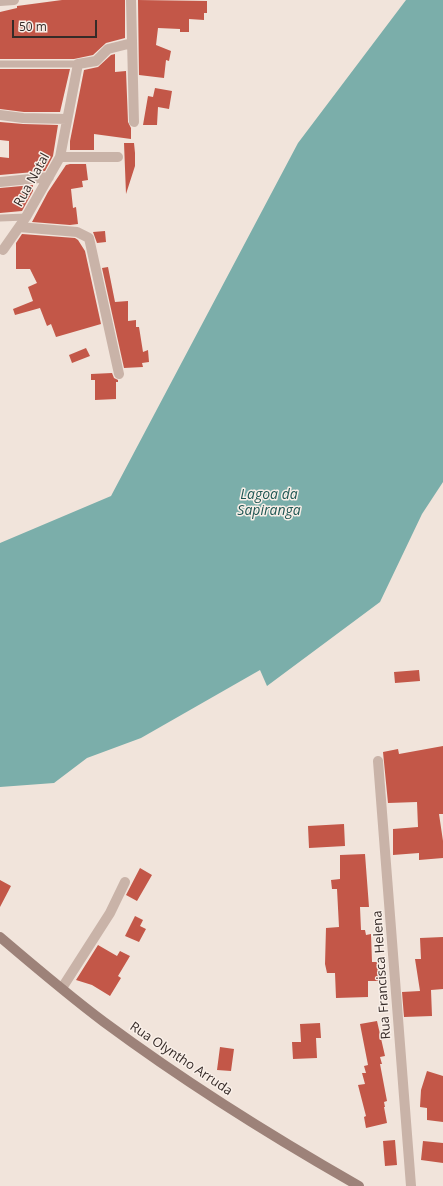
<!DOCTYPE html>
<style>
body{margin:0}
#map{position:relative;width:443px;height:1186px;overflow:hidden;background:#f1e4db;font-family:"Open Sans",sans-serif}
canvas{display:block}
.scale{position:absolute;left:12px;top:20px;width:85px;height:18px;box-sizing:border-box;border:2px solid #362b28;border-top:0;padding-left:5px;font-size:12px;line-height:14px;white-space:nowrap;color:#362b28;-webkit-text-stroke:3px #f9efe8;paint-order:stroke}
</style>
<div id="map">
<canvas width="443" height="1186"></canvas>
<div class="scale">50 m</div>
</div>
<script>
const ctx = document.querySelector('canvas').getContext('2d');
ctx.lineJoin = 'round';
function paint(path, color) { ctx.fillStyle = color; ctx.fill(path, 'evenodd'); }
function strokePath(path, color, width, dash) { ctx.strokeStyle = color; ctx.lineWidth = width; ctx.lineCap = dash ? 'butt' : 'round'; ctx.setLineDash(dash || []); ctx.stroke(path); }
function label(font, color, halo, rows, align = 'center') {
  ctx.font = font + ' "Open Sans",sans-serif'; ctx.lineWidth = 3; ctx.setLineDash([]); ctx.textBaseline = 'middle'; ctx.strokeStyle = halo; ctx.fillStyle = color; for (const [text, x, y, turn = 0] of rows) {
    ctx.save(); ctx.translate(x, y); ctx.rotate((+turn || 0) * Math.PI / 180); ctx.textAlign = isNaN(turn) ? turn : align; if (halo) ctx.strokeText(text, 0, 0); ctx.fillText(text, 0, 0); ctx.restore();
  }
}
paint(new Path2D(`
 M406,0H443V482L422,514L380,602L267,686L260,670L141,738L87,758L54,783L0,787V543L111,496L298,143Z`), '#7baeaa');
paint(new Path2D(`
 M62,0H125V38L106,43L93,55L74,59H0V12L17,8V6Z
 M138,0L207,1V13H204V20L189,19V32H180V29L158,28L156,45L171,51L169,61L166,60L164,78L139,75Z
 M115,54V72L126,71L128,122L131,128V139L94,134V150H70V141L84,70L98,67L111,55Z
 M0,69H70L60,112H24L0,109Z
 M155,88L172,91L169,109L158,107L157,125H143L148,96L153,97Z
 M0,122L23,124L58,125L53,156L45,171L0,175V157L9,158V141L0,140Z
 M124,143H134L135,153V166L126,194Z
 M70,164H86L88,180L82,181L83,187L71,189L73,208L76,207L78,224L70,225L32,222L48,192L66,165Z
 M33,185V191L22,211L0,213V188Z
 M105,231L106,242L97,243L93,232Z
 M22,234L75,238L78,240L85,251L101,324L56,337L51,324L47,326L40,308L15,315L13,309L33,301L28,287L37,283L30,269H16V243Z
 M108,267L115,302L128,301V321L136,320V327H139L143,352L148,350L149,362L142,363L143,367L124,368L102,268Z
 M86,348L90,356L72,363L69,355Z
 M112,373L114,378L118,380V382H116V399L95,400V380H91V374Z
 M419,670L420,681L395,683L394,672Z
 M443,746V814H439L443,841V858L419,860V853L393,855V829L418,827L417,802L388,803L383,752L398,749L399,754Z
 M344,824L345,846L309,848L308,826Z
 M365,854L369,907H360L361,930H365L366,935L371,934L372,962H379V981H368V997L336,998L335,973H327L325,964L326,928L339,927L337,889H332L331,880L340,879V855Z
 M140,868L152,875L137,901L126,895Z
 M0,880L11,886L0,907Z
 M135,916L143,920L140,926L146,929L139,942L125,936Z
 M443,937V989L431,990L432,1016L404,1017L402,992L420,991L415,959H421L420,938Z
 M98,945L117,956L120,951L130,956L118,976L121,978L110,996L92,985L76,980Z
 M377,1021L385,1056L380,1057L382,1064H380L387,1101L384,1102L385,1107H384L387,1123L366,1128L364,1117L366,1116L358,1085L365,1084L362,1073H366L364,1066L368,1065L360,1024Z
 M320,1023L321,1038H316L317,1058L293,1059L292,1042H301L300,1024Z
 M220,1047L234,1049L231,1071L217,1070Z
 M427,1071L443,1076V1122L427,1120V1108L420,1107L421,1090Z
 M395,1140L397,1165L385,1166L383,1141Z
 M423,1141L443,1143V1163L421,1160Z`), '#c35748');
strokePath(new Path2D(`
 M0,64H78
 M0,218L26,217`), '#c9b3a8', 7);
strokePath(new Path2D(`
 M131,0L134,122
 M0,1L14,0
 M0,115L23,118L67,119
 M60,157H118
 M0,182L49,177
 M19,227L77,232L89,238L119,374
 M3,250L26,217L60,157L78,64L96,61L108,49L132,43
 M378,761L411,1186
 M62,988L110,913L125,882`), '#c9b3a8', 10);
strokePath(new Path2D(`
 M0,937C34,966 68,995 104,1022C185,1082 271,1136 359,1186`), '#9d8279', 10);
label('13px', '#362b28', '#f9efe8', [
 ["Rua Natal",32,180,-61],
 ["Rua Francisca Helena",382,975,-94],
 ["Rua Olyntho Arruda",181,1059,34]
]);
label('italic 14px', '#1e5653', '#f9efe8', [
 ["Lagoa da",269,495],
 ["Sapiranga",269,511]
]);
</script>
